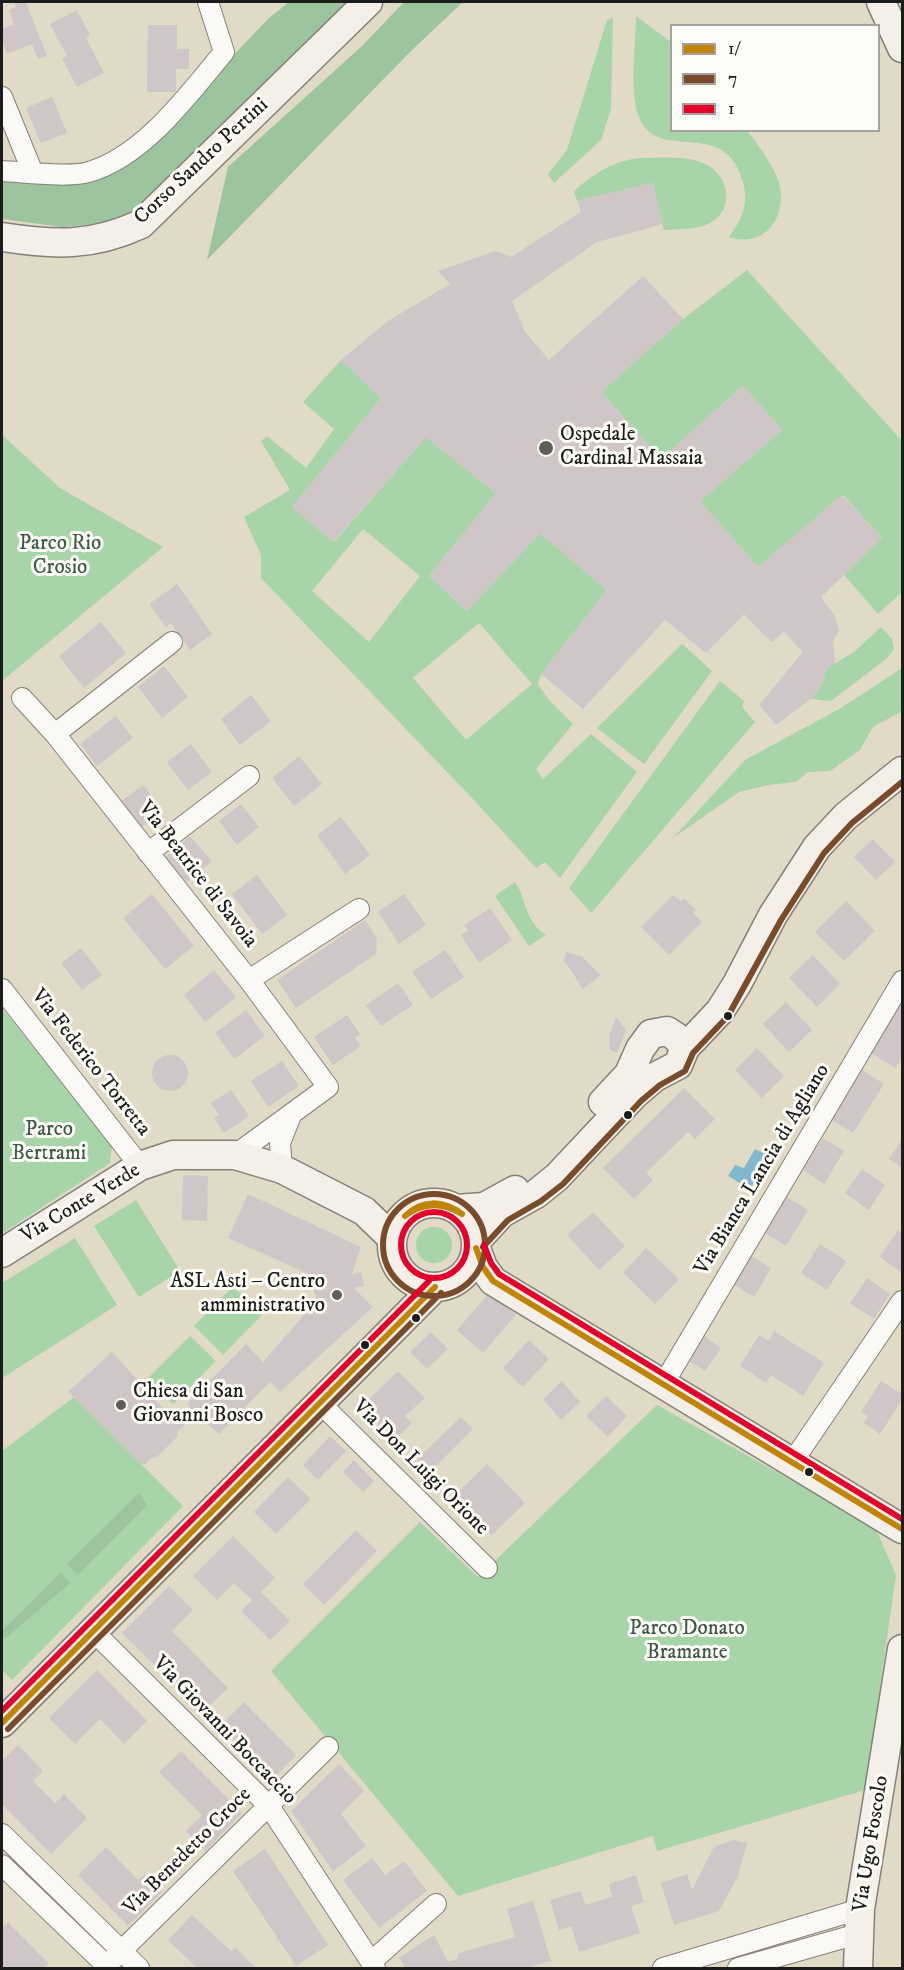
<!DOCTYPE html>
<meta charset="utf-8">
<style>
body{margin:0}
#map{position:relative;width:904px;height:1970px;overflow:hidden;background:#e0dac6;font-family:"IM FELL DW Pica",serif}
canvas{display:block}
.frame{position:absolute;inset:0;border:3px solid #1c1c1c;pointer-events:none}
.legend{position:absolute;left:670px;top:24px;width:210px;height:108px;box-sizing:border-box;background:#fdfcf7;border:2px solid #a3a29f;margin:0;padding:8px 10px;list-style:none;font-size:18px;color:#1c1c1c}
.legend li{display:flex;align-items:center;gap:12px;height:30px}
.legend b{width:30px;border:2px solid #a3a29f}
</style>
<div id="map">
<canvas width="904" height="1970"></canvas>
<div class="frame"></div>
<ul class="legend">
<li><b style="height:8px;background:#c08407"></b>1/</li>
<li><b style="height:8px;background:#7a4b2a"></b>7</li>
<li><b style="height:8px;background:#e4002b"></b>1</li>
</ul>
</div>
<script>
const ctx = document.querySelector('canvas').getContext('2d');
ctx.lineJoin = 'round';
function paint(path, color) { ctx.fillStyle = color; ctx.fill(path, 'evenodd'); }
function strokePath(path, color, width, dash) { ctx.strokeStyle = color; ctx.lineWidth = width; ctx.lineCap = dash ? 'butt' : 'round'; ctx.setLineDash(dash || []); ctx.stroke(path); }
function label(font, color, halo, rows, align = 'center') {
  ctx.font = font + ' "IM FELL DW Pica",serif'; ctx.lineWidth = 6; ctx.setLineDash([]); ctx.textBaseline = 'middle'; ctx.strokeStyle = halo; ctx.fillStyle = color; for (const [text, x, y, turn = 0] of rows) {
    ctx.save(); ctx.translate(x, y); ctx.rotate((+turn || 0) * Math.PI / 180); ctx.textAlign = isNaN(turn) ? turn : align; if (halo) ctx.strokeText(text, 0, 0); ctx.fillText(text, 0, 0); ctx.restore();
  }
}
paint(new Path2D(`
 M636,16L671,42L672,130L748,131C759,147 776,168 780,187C786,221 762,248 729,237C742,219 749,205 743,182C726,119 666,159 643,125C627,103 636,45 636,16Z
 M613,18L611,109L601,140L554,183L548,174L567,150L607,20Z
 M639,158C658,158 685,155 703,163C729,173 736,209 710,223C698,230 678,229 664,230L653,183L577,201L574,191C595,173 611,162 639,158Z
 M747,270L902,441V592L878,614L844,575L882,538L843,495L758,567L700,501L782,430L743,386L661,459L601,392L683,319Z
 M341,360L381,398L292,507L334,542L426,437L496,493L429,576L467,611L540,533L607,590L541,674L538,684L549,700L573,724L536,769L543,779L591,734L637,772L560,878L545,862L536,868L473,799L261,578V555L244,517L290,490L261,441L267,436L306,468L334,429L303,402ZM363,529L420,576L369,642L312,591ZM479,623L532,684L466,740L413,678Z
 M2,435L60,488L163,547L2,681Z
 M881,627L892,639L894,649L886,659L831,701L811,699L822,685L826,669L854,652Z
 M682,644L712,671L644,764L597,728Z
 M902,668V711L873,727L860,750L830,771L808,772L796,782L768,785L739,792L673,838L745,760L841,708Z
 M720,681L744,701L742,707L755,722L591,913L569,888Z
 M515,882C528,902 523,919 546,935L529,946L495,896Z
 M2,1008L112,1145L110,1163L4,1232L2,1228Z
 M136,1200L180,1271L139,1297L94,1226Z
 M416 1245a18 18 0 1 1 36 0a18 18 0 1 1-36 0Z
 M75,1238L117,1305L2,1378V1283Z
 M233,1286L262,1315L223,1355L194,1326Z
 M190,1336L216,1361L173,1404L147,1379Z
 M74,1397L183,1506L12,1680L2,1670V1451Z
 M657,1405L875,1527L896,1575L865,1790L657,1851L653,1836L458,1896L271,1671L420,1522L478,1577Z`), '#a8d4aa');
paint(new Path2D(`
 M289,2H349L137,210L110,223L62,227L2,219V179L140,153L268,19Z
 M404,2H463L411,51L207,260L228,167L362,46Z
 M139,1493L147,1505L78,1575L67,1564Z
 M61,1573L70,1583L6,1638H2V1631Z`), '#9cc49e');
paint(new Path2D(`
 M755,1149L770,1156L750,1189L728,1176L735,1165L744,1168Z`), '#81b8cf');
paint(new Path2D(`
 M14,2H26L47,56L38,59L32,44L7,54L2,41V29L14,24L9,10L16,7Z
 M77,10L90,35L86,38L104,73L77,87L62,58L67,56L50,24Z
 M148,25H177V49H189V69H176V92H147Z
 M52,97L67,133L41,143L26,108Z
 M653,183L663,224L597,242L512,301L525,332L549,360L643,276L683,319L601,392L661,459L743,386L782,430L700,501L758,567L842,495L882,538L821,597L835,616L839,630L833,641L835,664L826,669L822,685L811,699L776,725L759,705L803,652L784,632L771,642L744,614L706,653L665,620L583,709L541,674L607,590L540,533L467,611L429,576L496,493L426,437L333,542L292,507L381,398L341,360L388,321L450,284L438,271L496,251L511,257L581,212L577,201Z
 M177,584L212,634L190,650L171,623L166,627L149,604Z
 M101,622L126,653L84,688L59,656Z
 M164,666L188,697L162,718L138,687Z
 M251,695L271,721L240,745L221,719Z
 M116,716L133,738L97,766L80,744Z
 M191,744L212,772L188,790L167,762Z
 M299,756L322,784L294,806L272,778Z
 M143,785L162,811L139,829L119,803Z
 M241,804L259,827L237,845L219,821Z
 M341,817L370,855L345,874L317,835Z
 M190,836L212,861L187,882L165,858Z
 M873,839L895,862L876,880L854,857Z
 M257,875L287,915L262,934L232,894Z
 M152,894L194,946L165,969L123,918Z
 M404,894L426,925L399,944L378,912Z
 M673,895L681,901L684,898L696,910L693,913L702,922L669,955L641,927Z
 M846,901L875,931L844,961L815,932Z
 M490,908L512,940L479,963L461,935L468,930L464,925Z
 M365,920L377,939L376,954L296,1008L277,980Z
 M81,948L102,975L82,990L61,963Z
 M445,950L464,977L431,999L412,972Z
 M566,952L581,956L601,975L583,989L564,960Z
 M813,955L840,984L817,1007L789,978Z
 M214,970L236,997L205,1022L184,995Z
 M398,983L413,1005L381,1026L366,1005Z
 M786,1002L812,1030L789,1052L763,1024Z
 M900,1005L902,1006V1056L896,1068L871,1053Z
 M246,1010L265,1036L234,1059L215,1033Z
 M347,1015L360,1034L355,1038L361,1046L333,1065L314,1037Z
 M616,1017L626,1030L617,1053L610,1050L609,1036Z
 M757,1048L784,1076L762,1098L735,1070Z
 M152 1073a18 18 0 1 1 36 0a18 18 0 1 1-36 0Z
 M282,1061L299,1086L268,1107L251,1081Z
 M862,1070L884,1084L853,1133L832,1120Z
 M684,1088L715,1119L695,1139L688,1132L646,1173L653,1180L634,1199L603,1168Z
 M231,1090L249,1116L224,1133L214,1118L219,1115L211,1103Z
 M823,1138L844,1151L824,1184L803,1170Z
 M902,1140V1168L889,1159Z
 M862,1169L885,1185L869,1210L845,1193Z
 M183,1175L208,1176L207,1221L182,1220Z
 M248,1194L361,1247L352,1274L361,1272L364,1286L354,1288L373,1307L280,1392L270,1382L219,1434L189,1407L188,1403L246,1344L263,1362L317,1300L313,1289V1276L228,1238Z
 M785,1196L808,1210L786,1246L763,1232Z
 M593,1212L625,1246L599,1270L567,1235Z
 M898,1230L902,1233V1273L880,1257Z
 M820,1244L846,1261L827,1290L801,1273Z
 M646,1248L679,1279L655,1304L623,1273Z
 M751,1256L771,1268L754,1297L733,1284Z
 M867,1278L890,1294L874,1319L850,1303Z
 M490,1292L516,1315L483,1353L457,1330Z
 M774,1331L824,1363L803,1396L771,1375L766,1383L740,1366L759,1335L769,1341Z
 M431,1332L448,1349L427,1369L410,1352Z
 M701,1334L721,1348L705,1371L685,1358Z
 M529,1340L549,1359L523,1387L503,1368Z
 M112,1352L169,1415H177L183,1422L184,1426L177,1432L178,1436L157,1457L151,1458L146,1464H141L68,1392Z
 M398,1371L425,1398L405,1416L412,1423L395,1440L362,1406Z
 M562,1381L580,1402L561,1420L543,1399Z
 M881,1381L902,1394V1400L880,1434L864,1423L868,1416L861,1412Z
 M606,1396L627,1416L608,1437L586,1416Z
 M461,1417L473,1429L430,1472L417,1459Z
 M330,1436L346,1451L318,1480L303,1465Z
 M354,1460L374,1481L363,1492L343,1472Z
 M487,1464L525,1503L492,1535L454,1496Z
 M288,1477L311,1499L276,1534L254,1512Z
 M356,1530L377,1551L324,1605L303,1584Z
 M233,1536L275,1578L261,1592L290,1621L270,1640L241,1611L252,1600L234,1583L217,1600L193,1576Z
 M169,1586L193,1610L172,1631L228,1688L202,1713L122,1633Z
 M97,1670L147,1721L124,1744L100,1719L75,1744L49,1718Z
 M244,1702L296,1755L273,1779L220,1726Z
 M18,1745L43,1771L33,1781L55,1803L64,1794L87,1818L51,1854L2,1804V1761Z
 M181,1751L242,1813L205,1851L186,1831L202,1815L159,1772Z
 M339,1764L364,1791L341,1814L366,1846L333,1871L291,1811Z
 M733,1840L747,1843L738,1876L719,1911L674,1925L661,1883L687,1874L692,1890L714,1847Z
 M106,1847L138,1880L145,1874L162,1892L128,1926L78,1875Z
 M265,1849L328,1945L296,1966L233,1871Z
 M372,1858L385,1875L404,1861L427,1891L379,1928L343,1880Z
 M636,1875L644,1902L631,1906L640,1933L579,1952L571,1926L559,1930L550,1900L581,1891L585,1905L612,1897L609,1884Z
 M533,1901L551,1961L526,1968H406L399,1958L434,1935L448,1962L457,1959L459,1953L515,1937L507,1909Z
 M192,1915L231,1951L235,1947L256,1968H197L168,1940Z
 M8,1922L49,1964L44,1968H4L2,1966V1928Z`), '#d1c6c7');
const street = new Path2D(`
 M2,97L33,173
 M2,171C23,172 69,178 89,172C144,156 188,95 224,52L208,2
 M22,698L55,734L249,980L328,1087L235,1155
 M55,734L172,642
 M148,853L249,776
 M249,980L359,909
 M2,989L140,1166
 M282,1169L280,1143L291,1115
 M664,1383L902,981
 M319,1402L487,1568
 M793,1461L902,1301
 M92,1630L269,1806L375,1968
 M2,1834L139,1968
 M2,1865L109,1968
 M371,1962L436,1904
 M106,1966L328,1747
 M663,1968L860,1909
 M738,1968L861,1933`);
const secondary = new Path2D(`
 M881,2L902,48
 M2,237C54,245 92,247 141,224L368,2
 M603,1102L629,1074L640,1049L651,1034L667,1031L676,1037L685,1048
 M392 1245a42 42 0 1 1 84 0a42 42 0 1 1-84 0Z
 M456,1209L484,1207L515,1190
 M476,1241L502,1213L536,1194L557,1177L635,1094L655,1077L678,1065L685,1048L720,1011L737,984L773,915L817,847L846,816L902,771
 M476,1248L483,1267L493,1281L902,1529
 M2,1253L140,1166L173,1155H235L282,1169L364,1211L392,1238
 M2,1723L435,1287
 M858,1968L860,1909L902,1649`);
strokePath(street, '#848177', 22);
strokePath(secondary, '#848177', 31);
strokePath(street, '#faf9f6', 20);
strokePath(secondary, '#f4efe8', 28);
strokePath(new Path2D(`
 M405,1216C422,1199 443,1200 462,1214
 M405,1216C423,1202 442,1202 462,1214
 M476,1248L483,1267L493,1281L902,1529
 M2,1723L435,1287`), '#c08407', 6);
strokePath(new Path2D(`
 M383 1245a51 51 0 1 1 102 0a51 51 0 1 1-102 0Z
 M483,1247L508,1220L541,1201L563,1184L641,1101L660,1085L685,1071L693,1053L728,1016L781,920L824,853L852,823L902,782
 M8,1729L441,1293`), '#7a4b2a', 6);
strokePath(new Path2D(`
 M401 1245a33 33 0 1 1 66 0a33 33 0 1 1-66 0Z
 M484,1245L491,1263L499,1274L902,1519
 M2,1711L429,1281`), '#e4002b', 6);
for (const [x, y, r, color] of [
 [546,448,8,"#615e58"],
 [728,1016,5,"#1c1c1c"],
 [628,1115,5,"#1c1c1c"],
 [337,1295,6,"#615e58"],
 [416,1318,5,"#1c1c1c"],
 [365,1345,5,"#1c1c1c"],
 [121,1405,6,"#615e58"],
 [809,1472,5,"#1c1c1c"]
]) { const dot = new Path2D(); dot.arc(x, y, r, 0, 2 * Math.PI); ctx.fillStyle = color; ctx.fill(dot); strokePath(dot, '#fdfcf7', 2); }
label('21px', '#1c1c1c', '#fdfcf7', [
 ["Corso Sandro Pertini",202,162,-43],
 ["Via Beatrice di Savoia",197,875,52],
 ["Via Federico Torretta",90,1063,52],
 ["Via Bianca Lancia di Agliano",763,1170,-59],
 ["Via Conte Verde",81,1204,-31],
 ["Via Don Luigi Orione",420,1468,45],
 ["Via Giovanni Boccaccio",224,1731,46],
 ["Via Ugo Foscolo",872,1844,-81],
 ["Via Benedetto Croce",188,1852,-45]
]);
label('21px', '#1c1c1c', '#fdfcf7', [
 ["Ospedale",560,436],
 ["Cardinal Massaia",560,460],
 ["ASL Asti – Centro",325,1283,"right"],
 ["amministrativo",325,1307,"right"],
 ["Chiesa di San",133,1393],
 ["Giovanni Bosco",133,1417]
], 'left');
label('21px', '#3d5b46', '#fdfcf7', [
 ["Parco Rio",60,545],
 ["Crosio",60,569],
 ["Parco",49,1131],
 ["Bertrami",49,1155],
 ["Parco Donato",687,1630],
 ["Bramante",687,1654]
]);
</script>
